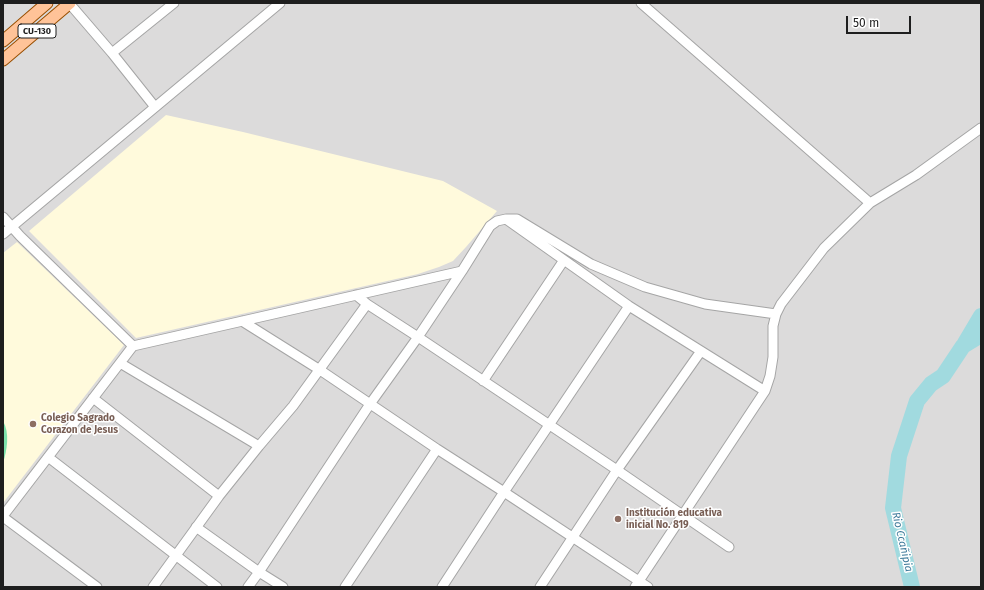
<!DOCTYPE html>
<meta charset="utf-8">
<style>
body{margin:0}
#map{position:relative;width:984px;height:590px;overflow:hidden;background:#efe9e3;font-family:"Fira Sans",sans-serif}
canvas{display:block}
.frame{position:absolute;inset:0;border:4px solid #1e1e1e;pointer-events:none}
.scale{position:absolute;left:846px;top:16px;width:65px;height:18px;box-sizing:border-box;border:2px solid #1e1e1e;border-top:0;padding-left:5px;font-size:12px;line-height:14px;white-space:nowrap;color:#1e1e1e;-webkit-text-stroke:3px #fff;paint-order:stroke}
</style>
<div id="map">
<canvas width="984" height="590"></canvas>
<div class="frame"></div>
<div class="scale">50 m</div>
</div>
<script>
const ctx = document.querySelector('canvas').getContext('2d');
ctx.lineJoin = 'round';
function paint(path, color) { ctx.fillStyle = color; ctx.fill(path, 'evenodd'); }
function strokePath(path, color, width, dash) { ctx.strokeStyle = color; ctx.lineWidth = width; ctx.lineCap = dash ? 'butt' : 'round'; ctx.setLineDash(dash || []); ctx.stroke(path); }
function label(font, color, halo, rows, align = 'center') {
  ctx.font = font + ' "Fira Sans",sans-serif'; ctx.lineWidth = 3; ctx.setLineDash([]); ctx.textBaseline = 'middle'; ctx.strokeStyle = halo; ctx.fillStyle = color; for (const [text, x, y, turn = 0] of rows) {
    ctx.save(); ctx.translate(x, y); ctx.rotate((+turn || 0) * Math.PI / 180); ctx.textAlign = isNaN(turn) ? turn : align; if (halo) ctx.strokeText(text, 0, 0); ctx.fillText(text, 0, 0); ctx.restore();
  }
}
paint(new Path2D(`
 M3,3H981V587H3Z`), '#dcdbdb');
paint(new Path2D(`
 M166,115L243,132L443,181L497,211L466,247L453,261L439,267L418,274L136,338L29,231Z
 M17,242L124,345L3,503V253Z`), '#fffadc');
paint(new Path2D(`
 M3,421C10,433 7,450 3,463Z`), '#7de2ac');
strokePath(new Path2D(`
 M965,343L981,316
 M912,587L893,508L899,456L917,401L931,384L943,376L963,346L981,335`), '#a1dadf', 16);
const minor = new Path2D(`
 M69,3L112,53L155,107
 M641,3L870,203
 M112,53L174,3
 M3,217L20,236L133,346
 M506,219H517L591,264L645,287L705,304L776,314L781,304L824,248L870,203L916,175L981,128
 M3,234L280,3
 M462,271L490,226L497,221L506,219L629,306L765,391
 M356,295L367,304L418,337L617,470L729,547
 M242,321L320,370L437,449L504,492L648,587
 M120,363L259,446
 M483,381L564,260
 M93,398L219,496
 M48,457L217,587
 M3,516L133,346L462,271L418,337L370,404L259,572L248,587
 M3,517L97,587
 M196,527L259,572L283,587
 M153,587L219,496L259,446L293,406L367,304
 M345,587L437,449
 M442,587L504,492L629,306
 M540,587L617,470L701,351
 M635,587L765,391L770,376L773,357V326L776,314`);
const major = new Path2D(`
 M3,41L47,3
 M3,60L70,3`);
strokePath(minor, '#a5a5a5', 11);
strokePath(major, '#974e00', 13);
strokePath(minor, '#fff', 9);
strokePath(major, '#ffc398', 11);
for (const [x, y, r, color] of [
 [33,424,4,"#8d6e63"],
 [618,519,4,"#8d6e63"]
]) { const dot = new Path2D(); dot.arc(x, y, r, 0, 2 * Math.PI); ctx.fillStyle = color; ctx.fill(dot); strokePath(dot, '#fff', 1.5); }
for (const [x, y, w] of [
 [37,31,38]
]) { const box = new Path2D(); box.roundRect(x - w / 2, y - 7, w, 14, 3); ctx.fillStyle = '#fff'; ctx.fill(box); strokePath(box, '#1e1e1e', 1); }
label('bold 9px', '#1e1e1e', null, [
 ["CU-130",37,31]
]);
label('bold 10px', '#785e54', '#fff', [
 ["Colegio Sagrado",41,418],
 ["Corazon de Jesus",41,430],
 ["Institución educativa",626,513],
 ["inicial No. 819",626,525]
], 'left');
label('italic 11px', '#3e7a9a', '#fff', [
 ["Rio Ccañipia",902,542,77]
]);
</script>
